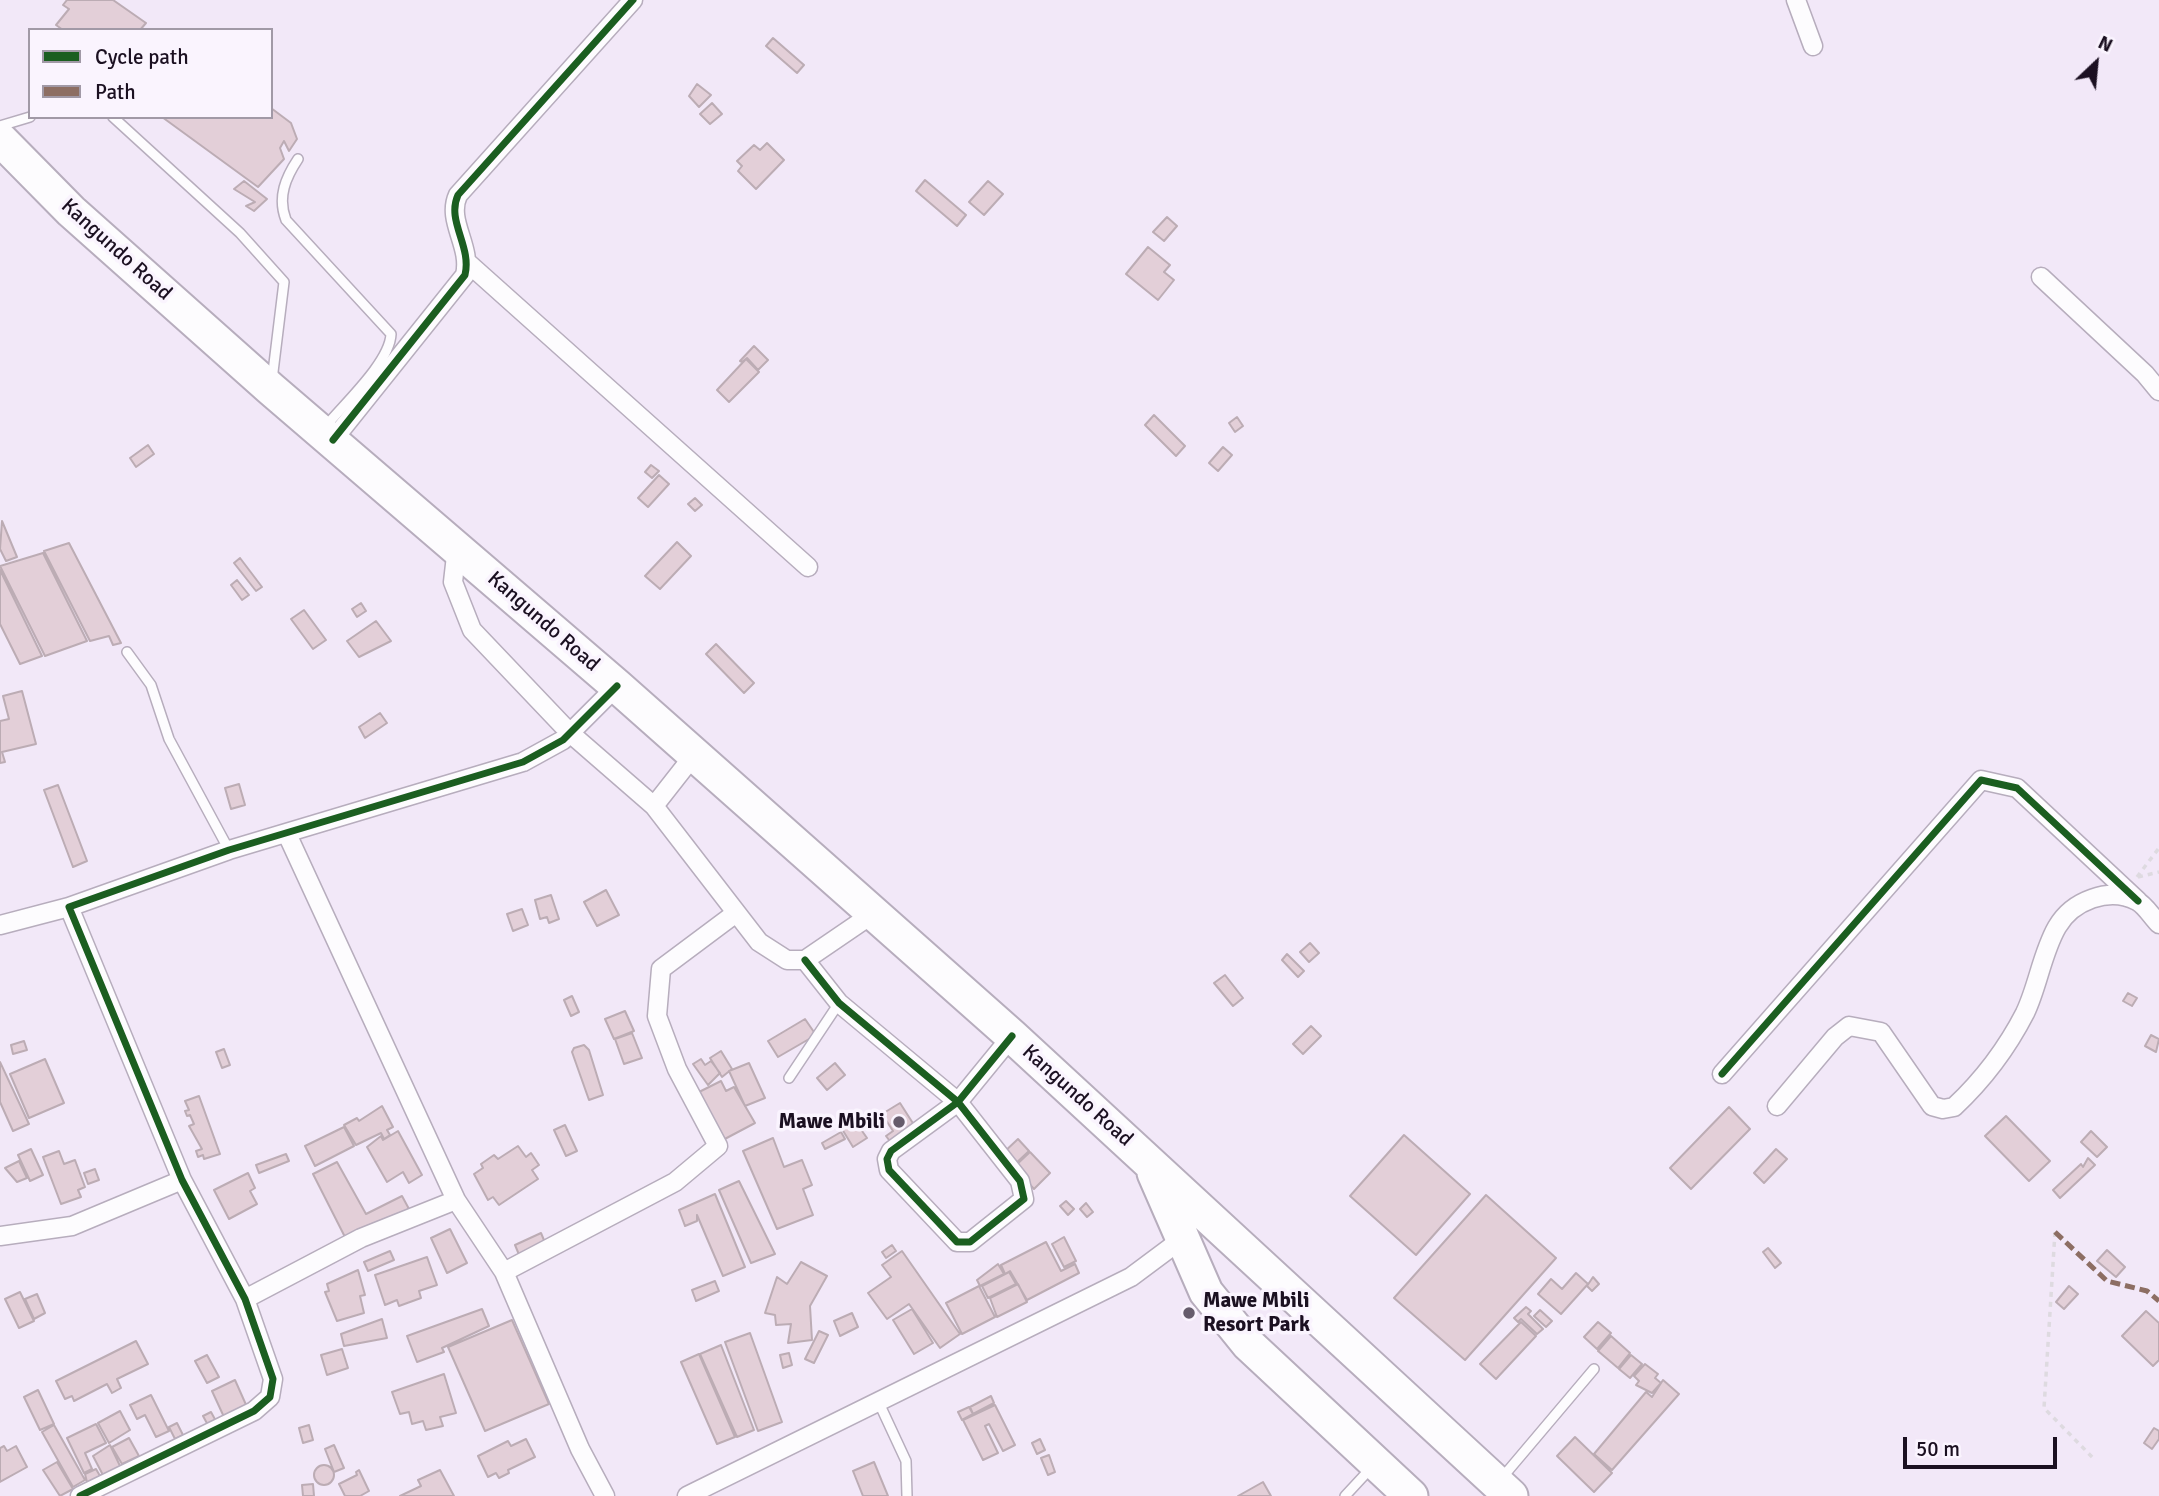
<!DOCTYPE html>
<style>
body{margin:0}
#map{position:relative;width:2159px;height:1496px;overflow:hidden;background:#f2e8f8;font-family:Signika,sans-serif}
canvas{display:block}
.legend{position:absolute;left:28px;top:28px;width:245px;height:91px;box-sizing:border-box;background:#faf4fe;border:2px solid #a199a6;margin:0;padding:9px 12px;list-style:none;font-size:21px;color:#1b1021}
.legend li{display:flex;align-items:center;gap:14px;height:35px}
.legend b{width:35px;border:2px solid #a199a6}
.north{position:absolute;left:2061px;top:28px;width:70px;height:70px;-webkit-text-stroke:5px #faf4fe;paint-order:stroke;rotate:26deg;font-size:19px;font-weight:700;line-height:28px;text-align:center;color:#1b1021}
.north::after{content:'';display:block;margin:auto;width:24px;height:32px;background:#1b1021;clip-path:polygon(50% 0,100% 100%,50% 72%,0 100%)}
.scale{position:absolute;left:1903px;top:1437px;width:154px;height:32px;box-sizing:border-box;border:4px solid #1b1021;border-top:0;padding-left:9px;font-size:21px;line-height:24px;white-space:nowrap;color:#1b1021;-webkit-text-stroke:5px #faf4fe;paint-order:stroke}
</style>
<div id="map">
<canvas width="2159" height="1496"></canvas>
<ul class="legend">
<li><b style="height:9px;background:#1b5e20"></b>Cycle path</li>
<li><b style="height:9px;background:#8d6e63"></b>Path</li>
</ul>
<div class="north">N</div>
<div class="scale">50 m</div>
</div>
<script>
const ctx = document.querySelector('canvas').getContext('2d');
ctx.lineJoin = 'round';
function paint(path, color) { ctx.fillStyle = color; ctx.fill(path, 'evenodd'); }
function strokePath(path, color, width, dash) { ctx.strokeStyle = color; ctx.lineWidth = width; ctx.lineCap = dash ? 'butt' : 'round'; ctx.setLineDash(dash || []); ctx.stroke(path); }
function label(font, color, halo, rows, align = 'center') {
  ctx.font = font + ' Signika,sans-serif'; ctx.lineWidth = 7; ctx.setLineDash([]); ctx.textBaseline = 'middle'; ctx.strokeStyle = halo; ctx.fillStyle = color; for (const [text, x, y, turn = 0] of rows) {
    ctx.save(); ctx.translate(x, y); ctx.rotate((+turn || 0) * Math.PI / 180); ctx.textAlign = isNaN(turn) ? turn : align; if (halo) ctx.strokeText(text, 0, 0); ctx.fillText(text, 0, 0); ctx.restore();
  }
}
const building = new Path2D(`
 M67,0H113L146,23L140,30H63L56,25L69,9L63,5Z
 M773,38L804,65L797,73L766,46Z
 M697,84L711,95L699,107L689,96Z
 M712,103L722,114L710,124L700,114Z
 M271,108L291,123L297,139L289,151L284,141L280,148L284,159L258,187L162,117H271Z
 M767,143L784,160L756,189L738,171L742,166L737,161L754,145L760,150Z
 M925,180L966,215L957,226L916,191Z
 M244,181L267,199L254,211L246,206L255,202L234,189Z
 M988,181L1003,194L984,215L969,202Z
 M1167,217L1177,226L1164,241L1153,232Z
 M1148,247L1170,265L1164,272L1174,280L1158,300L1126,274Z
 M754,346L768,360L758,370L747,358L742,362L740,361Z
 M746,359L759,372L729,402L717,390Z
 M1154,415L1185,446L1176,456L1145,425Z
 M1237,417L1243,426L1235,432L1229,423Z
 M148,445L154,454L136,467L130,458Z
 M1223,447L1232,455L1218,471L1209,463Z
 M651,465L659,471L652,478L645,472Z
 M659,475L669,484L648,507L638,498Z
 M695,498L702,505L695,511L688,504Z
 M2,521L17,557L6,561L0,549Z
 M677,542L691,556L660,589L645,576Z
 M69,543L121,643L113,645L109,636L90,641L44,551Z
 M43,553L87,641L45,656L0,566Z
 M240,558L262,587L256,591L234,563Z
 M0,570L42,656L20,664L0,624Z
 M237,580L249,595L242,600L231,585Z
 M361,603L366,611L357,617L352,609Z
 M304,610L326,640L313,649L291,619Z
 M376,621L391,641L359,657L347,641Z
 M716,644L754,683L744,693L706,654Z
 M22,691L36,744L2,752L5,762L0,763V721L9,719L3,696Z
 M380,713L387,723L365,738L359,727Z
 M239,784L245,805L231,809L225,788Z
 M58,785L87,861L73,867L44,790Z
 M606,890L619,915L597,926L584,902Z
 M551,895L559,919L549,923L547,917L540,919L535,900Z
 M522,909L528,925L513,931L507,914Z
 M1310,943L1319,953L1309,962L1300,952Z
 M1287,954L1304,971L1298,977L1282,960Z
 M1225,975L1243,998L1233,1006L1214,983Z
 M2128,993L2137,998L2132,1006L2123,1001Z
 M572,996L579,1012L571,1016L564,1000Z
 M625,1011L634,1031L614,1039L605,1019Z
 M805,1019L816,1035L778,1057L768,1041Z
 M1311,1026L1321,1036L1303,1054L1293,1044Z
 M632,1033L642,1058L624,1064L615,1039Z
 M2151,1035L2159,1039L2156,1052L2145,1046Z
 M24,1041L27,1050L13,1054L11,1045Z
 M584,1045L589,1050L603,1095L589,1100L572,1052L574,1048Z
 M224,1049L230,1065L222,1068L216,1052Z
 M721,1051L732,1069L722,1077L710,1058Z
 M45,1059L64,1103L29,1118L10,1074Z
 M701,1059L705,1065L711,1061L720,1073L708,1085L693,1064Z
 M0,1062L29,1124L13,1131L0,1102Z
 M749,1063L765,1098L745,1106L729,1071Z
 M835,1063L845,1075L827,1090L817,1078Z
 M721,1081L726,1091L734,1087L755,1123L721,1141L697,1093Z
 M199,1096L220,1154L204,1159L203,1155L198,1157L196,1151L202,1149L189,1126L194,1124L190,1115L187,1116L185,1111L189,1110L185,1101Z
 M900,1103L916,1128L892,1144L886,1136L893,1131L882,1114Z
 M382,1106L393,1127L387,1130L390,1135L384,1139L381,1133L356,1145L344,1125L357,1118L359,1121Z
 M1729,1107L1750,1129L1691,1189L1670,1168Z
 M2006,1116L2050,1161L2029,1181L1985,1136Z
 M855,1121L867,1138L853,1147L842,1129Z
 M565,1125L577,1151L566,1156L554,1130Z
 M344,1127L354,1146L315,1166L305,1146Z
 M398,1131L422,1175L409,1183L403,1172L387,1182L367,1147L381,1136L383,1140Z
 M2091,1131L2107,1147L2097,1157L2081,1142Z
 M841,1132L845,1139L825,1149L822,1143Z
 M1404,1135L1470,1194L1416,1255L1350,1196Z
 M773,1138L784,1167L802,1160L812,1185L803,1189L813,1215L777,1229L743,1151Z
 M1018,1139L1029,1151L1013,1166L1002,1154Z
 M518,1146L526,1157L531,1153L539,1165L532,1170L538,1179L499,1205L493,1197L488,1200L474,1174L483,1168L481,1164L494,1155L498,1159Z
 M31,1149L43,1175L30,1181L18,1155Z
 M1776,1149L1787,1159L1764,1183L1754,1173Z
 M59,1151L64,1164L75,1160L85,1187L78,1190L81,1197L61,1204L43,1157Z
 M1030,1152L1050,1173L1034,1189L1014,1167Z
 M286,1154L289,1161L259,1173L256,1165Z
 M2088,1158L2095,1165L2060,1198L2053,1190L2081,1164L2083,1167Z
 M19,1161L27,1178L17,1182L5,1168Z
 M337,1162L366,1214L402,1196L409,1209L347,1241L313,1174Z
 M95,1169L99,1180L88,1184L84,1173Z
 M248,1173L255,1188L250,1191L257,1204L229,1219L214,1190Z
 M739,1181L775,1254L751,1263L719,1190Z
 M715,1194L745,1267L723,1276L697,1215V1221L685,1226L679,1210Z
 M1486,1195L1556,1258L1465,1360L1394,1298Z
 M1066,1201L1074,1209L1068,1215L1060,1206Z
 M1086,1203L1093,1212L1087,1217L1080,1209Z
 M450,1229L467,1263L447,1273L431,1238Z
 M541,1233L546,1245L520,1257L515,1245Z
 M1064,1237L1076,1261L1064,1267L1052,1244Z
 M1046,1242L1061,1271L1075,1264L1079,1273L1027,1300L1010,1271L1005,1274L1001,1265Z
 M892,1245L896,1251L886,1258L882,1252Z
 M1768,1248L1781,1263L1775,1268L1763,1252Z
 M2107,1250L2125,1267L2116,1277L2097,1261Z
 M390,1251L394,1260L368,1271L364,1262Z
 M902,1251L960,1334L940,1348L909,1304L887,1319L868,1293L891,1277L882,1265Z
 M427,1257L437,1285L419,1291L421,1298L399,1306L397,1300L385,1305L375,1275Z
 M801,1262L827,1276L810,1306L812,1340L788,1343L791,1324L776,1325L775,1315L765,1313L777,1277L787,1284Z
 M998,1264L1004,1274L980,1286L977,1280Z
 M358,1270L365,1295L360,1296L364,1313L337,1321L325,1292L329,1291L327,1284Z
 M1009,1272L1016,1284L988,1298L982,1286Z
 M1576,1273L1588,1284L1561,1314L1538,1294L1551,1279L1562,1289Z
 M1593,1277L1599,1284L1592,1291L1587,1286Z
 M715,1281L719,1291L696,1301L692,1290Z
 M1018,1284L1027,1302L997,1317L990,1298Z
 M979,1286L995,1317L962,1334L946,1303Z
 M2069,1286L2078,1294L2064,1309L2056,1302Z
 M20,1292L34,1321L19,1328L5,1299Z
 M37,1294L45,1313L34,1319L25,1299Z
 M1526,1307L1531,1311L1528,1314L1543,1329L1537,1334L1521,1319L1518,1322L1514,1318Z
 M482,1309L489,1326L442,1348L444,1352L417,1362L407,1336Z
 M912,1309L933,1343L914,1354L893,1320Z
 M1540,1310L1552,1321L1546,1327L1534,1316Z
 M2146,1311L2159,1323V1360L2153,1366L2122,1336Z
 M852,1313L858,1327L840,1336L834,1321Z
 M382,1319L387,1338L344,1346L341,1334Z
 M512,1320L549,1404L485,1431L448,1347Z
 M1521,1322L1536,1336L1496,1379L1480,1364Z
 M1598,1322L1611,1333L1597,1349L1584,1337Z
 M819,1331L828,1335L814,1363L805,1359Z
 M750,1333L782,1422L758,1431L725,1342Z
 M1611,1336L1630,1353L1618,1368L1598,1351Z
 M136,1341L148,1364L117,1379L121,1388L112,1393L107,1384L74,1401L72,1396L65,1399L56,1381Z
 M721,1345L754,1430L737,1437L700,1354Z
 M342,1349L348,1368L327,1375L321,1355Z
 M789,1353L792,1365L783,1368L780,1355Z
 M699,1354L735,1437L717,1444L681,1362Z
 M207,1355L219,1377L207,1383L195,1361Z
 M1631,1355L1642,1364L1630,1378L1619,1369Z
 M1645,1364L1658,1374L1655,1378L1661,1383L1652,1393L1636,1385L1639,1381L1634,1376Z
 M444,1374L456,1413L440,1417L443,1426L426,1430L423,1421L412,1424L409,1412L400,1414L392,1392Z
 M235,1380L247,1407L224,1417L212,1391Z
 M1663,1380L1679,1394L1612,1470L1594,1454L1646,1392L1652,1397Z
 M38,1390L54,1424L40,1430L24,1397Z
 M151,1395L169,1431L156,1437L145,1415L137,1419L130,1405Z
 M991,1396L994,1403L973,1414L970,1407Z
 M995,1405L1015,1445L1003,1451L989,1424L985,1426L998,1453L983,1460L963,1420Z
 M969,1407L973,1414L962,1420L958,1412Z
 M120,1411L130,1430L109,1443L98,1423Z
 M211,1412L217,1423L209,1427L203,1416Z
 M177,1423L183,1435L175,1439L169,1427Z
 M96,1424L106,1443L85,1453L92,1469L84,1473L67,1438Z
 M54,1425L85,1480L73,1487L42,1432Z
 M309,1425L313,1440L303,1443L299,1428Z
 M2154,1428L2159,1431V1439L2152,1449L2144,1443Z
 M1575,1437L1612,1473L1594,1492L1557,1456Z
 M129,1438L139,1456L122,1464L112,1447Z
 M526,1439L535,1457L508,1470L509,1473L499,1478L496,1473L488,1477L478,1456L508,1441L511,1446Z
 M1040,1439L1045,1450L1037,1454L1032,1443Z
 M110,1445L121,1468L104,1477L93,1456Z
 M334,1445L344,1468L334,1472L325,1449Z
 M4,1446L7,1451L16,1446L27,1467L0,1482V1448Z
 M1049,1455L1055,1472L1048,1475L1041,1458Z
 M57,1462L73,1489L60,1496L43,1470Z
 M874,1462L888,1496H863L853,1471Z
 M314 1475a10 10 0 1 1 20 0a10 10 0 1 1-20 0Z
 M96,1469L100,1476L102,1475L88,1486L85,1474Z
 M359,1470L369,1491L360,1496H345L339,1484L357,1475L356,1472Z
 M440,1470L454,1496H400L421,1486L418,1480Z
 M1263,1482L1271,1496H1238Z
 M313,1484L314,1496H303L302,1485Z`);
paint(building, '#e3cfd8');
strokePath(building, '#bcacb4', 2);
const lane = new Path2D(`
 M113,117L240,233L284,282L272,380
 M0,126L30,117
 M298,159C286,177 277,197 286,220L391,334C390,362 344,404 326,426
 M127,652L151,685L169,739L229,850
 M789,1078L839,1003
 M879,1403L906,1461L907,1496
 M1501,1479L1594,1369
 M1345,1496L1371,1468`);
const street = new Path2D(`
 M1796,0L1813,46
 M468,263L808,567
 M2041,277L2145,374L2159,391
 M333,440L465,275C472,246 446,221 458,195L633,0
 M457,547L453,582L472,630L570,733L654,806L759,942L787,960H805L871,915
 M654,806L694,755
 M0,925L69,907
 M805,960L839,1003L958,1102L1020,1181L1024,1199L970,1242H957L889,1170L887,1159L891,1151L958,1102L1012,1036
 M1722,1074L1981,780L2017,788L2138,901
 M1777,1106L1835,1037L1849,1026L1881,1032L1932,1106L1943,1109L1954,1107C1984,1079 2006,1050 2025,1013C2038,986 2042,953 2057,927C2072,901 2109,886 2137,901C2145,905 2152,917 2159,924
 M456,1200L504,1272L580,1449L605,1496
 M0,1236L72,1226L182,1180
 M504,1272L675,1182L718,1146L677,1069L657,1016L661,969L736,913
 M245,1299L361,1238L456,1200L287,834
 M80,1496L254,1411L270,1397L273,1379L245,1299L182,1180L69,907L229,850L523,762L563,740L617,686
 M687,1496L1131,1277L1182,1239`);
const highway = new Path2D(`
 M0,139L71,211L271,389L617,686L1012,1036L1511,1496
 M1154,1173L1206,1292L1248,1344L1411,1496`);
strokePath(lane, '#b7adbd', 12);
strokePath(street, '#b7adbd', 21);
strokePath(highway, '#b7adbd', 37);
strokePath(new Path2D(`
 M2137,877L2159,848
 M2138,877L2159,872
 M2055,1232L2044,1408L2095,1460`), '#dedae0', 3.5, [5, 5]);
strokePath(lane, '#fdfcfe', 9);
strokePath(street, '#fdfcfe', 18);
strokePath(highway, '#fdfcfe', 33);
strokePath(new Path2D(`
 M2055,1232L2107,1281L2147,1291L2159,1301`), '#8d6e63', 5, [10, 5]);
strokePath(new Path2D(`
 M333,440L465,275C472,246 446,221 458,195L633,0
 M805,960L839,1003L958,1102L1020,1181L1024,1199L970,1242H957L889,1170L887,1159L891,1151L958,1102L1012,1036
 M1722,1074L1981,780L2017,788L2138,901
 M80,1496L254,1411L270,1397L273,1379L245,1299L182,1180L69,907L229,850L523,762L563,740L617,686`), '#1b5e20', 7);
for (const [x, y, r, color] of [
 [899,1122,7,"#665c6c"],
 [1189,1313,7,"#665c6c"]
]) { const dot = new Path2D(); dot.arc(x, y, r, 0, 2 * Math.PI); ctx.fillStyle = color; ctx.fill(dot); strokePath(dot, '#faf4fe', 2.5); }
label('21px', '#1b1021', '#faf4fe', [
 ["Kangundo Road",116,250,42],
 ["Kangundo Road",543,622,41],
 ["Kangundo Road",1077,1096,42]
]);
label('bold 21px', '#1b1021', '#faf4fe', [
 ["Mawe Mbili",885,1122],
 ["Mawe Mbili",1203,1301,"left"],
 ["Resort Park",1203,1325,"left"]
], 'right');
</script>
